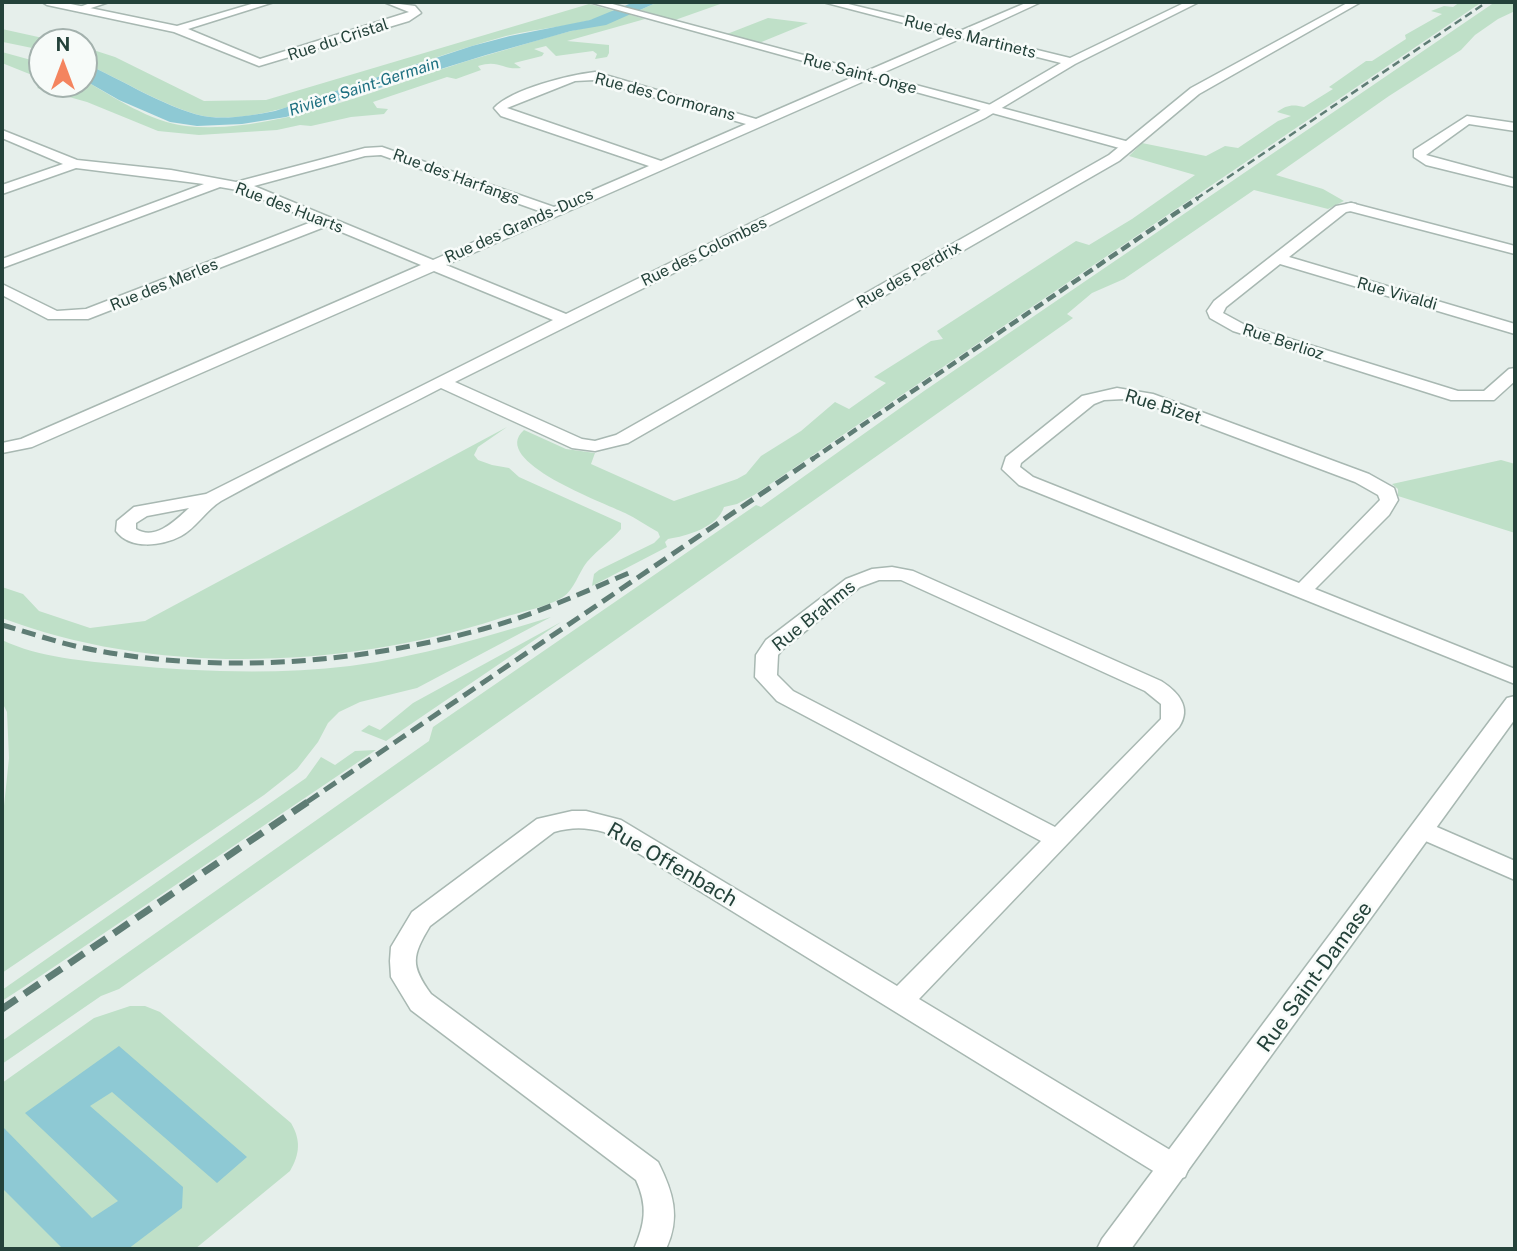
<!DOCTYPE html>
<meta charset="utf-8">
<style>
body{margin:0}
#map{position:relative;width:1517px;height:1251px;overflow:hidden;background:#e6efeb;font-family:"Public Sans",sans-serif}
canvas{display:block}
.frame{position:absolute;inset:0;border:4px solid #24423a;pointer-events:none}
.north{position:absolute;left:28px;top:28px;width:70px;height:70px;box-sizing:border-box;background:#f7fbf9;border:2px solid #a3b1ad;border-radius:50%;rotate:0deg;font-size:19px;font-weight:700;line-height:28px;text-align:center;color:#24423a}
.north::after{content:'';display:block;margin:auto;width:24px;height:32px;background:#f4845f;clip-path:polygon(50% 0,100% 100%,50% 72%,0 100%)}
</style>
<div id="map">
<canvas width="1517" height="1251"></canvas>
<div class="frame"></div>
<div class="north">N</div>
</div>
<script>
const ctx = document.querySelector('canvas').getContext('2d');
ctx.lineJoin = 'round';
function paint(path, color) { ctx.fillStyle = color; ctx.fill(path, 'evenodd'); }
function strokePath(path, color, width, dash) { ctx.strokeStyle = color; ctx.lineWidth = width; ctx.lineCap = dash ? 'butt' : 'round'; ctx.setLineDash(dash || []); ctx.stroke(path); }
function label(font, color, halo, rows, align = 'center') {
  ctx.font = font + ' "Public Sans",sans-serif'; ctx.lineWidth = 5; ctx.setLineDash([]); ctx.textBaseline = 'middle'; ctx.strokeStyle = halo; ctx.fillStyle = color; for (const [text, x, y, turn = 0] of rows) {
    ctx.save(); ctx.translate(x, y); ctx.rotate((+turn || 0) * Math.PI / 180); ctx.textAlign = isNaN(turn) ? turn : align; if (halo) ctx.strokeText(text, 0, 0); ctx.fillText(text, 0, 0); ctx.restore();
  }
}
paint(new Path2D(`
 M658,2H726L675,20L640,10Z
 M1460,2H1482L754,495L737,504L724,507C718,527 687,536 668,539L665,542L667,547L592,586L594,574L599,570L654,543L660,537L658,532C647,526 636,518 625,513C605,503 488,461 524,430L566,449L595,453L591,464L674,501L737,479L746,474L761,456L801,431L835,402L849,409L886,383L874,377L931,341L943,339L937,331L1076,241L1089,245L1132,219L1195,175L1129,156L1142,143L1206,156L1225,146L1238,148L1278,121L1291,116L1277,112C1286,105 1293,104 1304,107L1333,89L1329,87L1366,61H1372L1406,39L1405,35L1442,14L1431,11L1444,6L1453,7Z
 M1495,2H1515V11L1498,19L1475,35L1461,50L1389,96L1276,175L1323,189L1344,201L1328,209L1254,190L1124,279L1092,293L1067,314L1073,318L119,989L101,996L2,1064V1041L429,741L433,727L756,505L761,507L924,391Z
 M589,4L615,11C582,27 542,27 506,36C455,50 405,68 354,85C308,100 261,121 210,117C175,113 119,78 84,63V47L115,57L204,101L266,100Z
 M627,14L645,19L567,41L609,45V53L607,57L595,59L597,54L593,51L556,56L546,46L534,49L544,53L542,56L514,63L521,68C502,70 499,59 478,66L481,70L456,79L447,77L373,102L377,108L388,109L384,114L351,117L311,126L300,125L277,130L199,135L158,131L87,102L37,88L42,84H84V80C114,97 150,122 186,126C276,136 396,81 484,56C513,48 542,38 571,31C592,26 608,25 627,14Z
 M768,18L808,23L759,43L727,34Z
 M2,29L61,42H42V50L3,42Z
 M2,52L42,63V79L2,63Z
 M507,427L478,447L474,455L478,460L492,465L509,468L519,477L621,523V529C611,541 597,550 587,562C579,572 574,590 563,597C548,607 516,613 498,619C344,669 154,676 2,618V587L23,594L39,611L90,628L145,621Z
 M1501,460L1515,464V533L1398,496V489L1392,484Z
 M551,617L417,688L360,702L339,712L328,723L318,742L297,769L264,795L2,973V825L9,758L7,712L2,702V640C40,658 85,661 126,665C200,672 276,675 350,666C418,657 486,637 551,617Z
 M561,622L386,741L361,731L369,725L380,730L413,703Z
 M376,750L36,979L2,1001V990L306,778L321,757L335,765L355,751Z
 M130,1006H145L160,1012L291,1123C301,1140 300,1154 290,1171L195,1249H2V1083L94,1018Z`), '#bfe0c8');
paint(new Path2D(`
 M634,2H658L606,25L571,31L486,55L286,117L242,124L197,126L170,122L119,100L84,80V63C119,78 174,113 210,117C232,119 254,115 275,111L472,46L510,36L590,20Z
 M119,1046L247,1157L217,1183L112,1092L90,1106L183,1187L182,1208L128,1249H63L2,1188V1126L92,1218L118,1201L25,1113Z`), '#8ec9d4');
const minor = new Path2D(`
 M42,2H61L177,26L258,2H274L188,29L260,59L409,12L384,2L415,6L421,13L409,21L259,66L174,32L47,5Z
 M823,2H840L960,31L1028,2H1041L972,34L1070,58L1186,2H1199L1075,64L985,118L455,382L582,439L595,441L616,435L1109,155L1191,88L1349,2H1361L1199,94L1119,161L628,443L595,451L572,448L441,388C368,426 293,461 221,501C206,510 196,528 181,536C162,546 130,550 116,531L117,521L134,507L206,494L553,320L434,271L32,447L2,453V443L21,439L421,265L327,226L88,319H48L2,295V284L57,311L86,309L314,221L243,191L220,187L2,268V259L204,184L76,168L2,194V185L63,164L2,138V130L77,160L171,170L236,182L365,148L382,147L554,207L649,166L501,116L494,108C512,89 569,75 595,72L756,119L950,35ZM962,38L1061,63L977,112L566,314L446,265ZM594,80L746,124L661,161L507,108L575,81ZM381,155L542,212L433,260L254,186L365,156ZM189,508C175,521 155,541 136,529V523L147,516Z
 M1467,116L1515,123V131L1469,124L1426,155L1515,179V187L1426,165L1414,157V150Z
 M1351,203L1356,204V210L1346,212L1289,257L1515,324V334L1280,264L1226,307L1223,313L1245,325L1458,391H1484L1509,369L1515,368V381L1494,400H1451L1233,331L1210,318L1207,311L1214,301L1336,206Z
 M1117,388L1153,394L1369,474L1394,488L1398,500L1389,515L1315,589L1515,669V684L1019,485L1002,469L1006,457L1082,396ZM1124,399L1142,402L1355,482L1378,495L1380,500L1299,583L1033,477L1020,467L1021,463L1094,404L1104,400Z
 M892,567L913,571L1161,681C1178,692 1192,707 1179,727L919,999L1185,1159L1189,1168L1185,1177L1174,1181L1163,1177L604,832C585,827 572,827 554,832L430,926C412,956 410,965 431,994L658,1162C673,1192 681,1217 666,1249H634C645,1224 648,1206 636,1180L411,1010L391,977L390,961L391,947L412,912L537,819L572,811H586L621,820L897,986L1041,841L777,701L755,677L756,655L766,640L846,579L872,569ZM879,580H901L1145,691L1161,704V719L1055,827L793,691L777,675L778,655L782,650L860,587Z
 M1423,821L1515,861V880L1414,836L1411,830L1414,824Z`);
const tertiary = new Path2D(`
 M93,2H109L82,11L77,8Z
 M589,2H605L1133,143L1135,146L1128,150L1123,149Z
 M1351,203L1515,246V254L1346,210V204Z
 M1515,696V719L1131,1249H1097L1102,1239L1507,698Z`);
strokePath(minor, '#a8b8b2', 3);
strokePath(tertiary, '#a8b8b2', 3);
paint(minor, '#fff');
paint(tertiary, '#fff');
strokePath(new Path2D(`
 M1196,199L1487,2`), '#5f7d75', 2.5, [8, 4.5]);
strokePath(new Path2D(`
 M811,460L1198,198`), '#5f7d75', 4.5, [10, 5]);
strokePath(new Path2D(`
 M2,625C27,632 53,641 79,647C211,675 352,665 483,629C534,615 582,593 631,572
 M307,802L814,458`), '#5f7d75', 5, [14, 7]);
strokePath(new Path2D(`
 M2,1009L309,801`), '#5f7d75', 7, [18, 9]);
label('16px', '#24423a', '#f7fbf9', [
 ["Rue des Martinets",970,37,14],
 ["Rue du Cristal",338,40,-18],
 ["Rue Saint-Onge",860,74,15],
 ["Rue des Cormorans",665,97,15],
 ["Rue des Harfangs",456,177,20],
 ["Rue des Huarts",289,208,21],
 ["Rue des Grands-Ducs",519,226,-24],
 ["Rue des Colombes",704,252,-26],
 ["Rue des Perdrix",909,275,-30],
 ["Rue des Merles",164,285,-22],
 ["Rue Vivaldi",1397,294,16],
 ["Rue Berlioz",1283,342,18]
]);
label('italic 16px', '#1c6f80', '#f7fbf9', [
 ["Rivière Saint-Germain",364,87,-18]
]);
label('18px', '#24423a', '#f7fbf9', [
 ["Rue Bizet",1163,407,17],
 ["Rue Brahms",814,616,-39]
]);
label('21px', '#24423a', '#f7fbf9', [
 ["Rue Offenbach",672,865,30],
 ["Rue Saint-Damase",1315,977,-54]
]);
</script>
